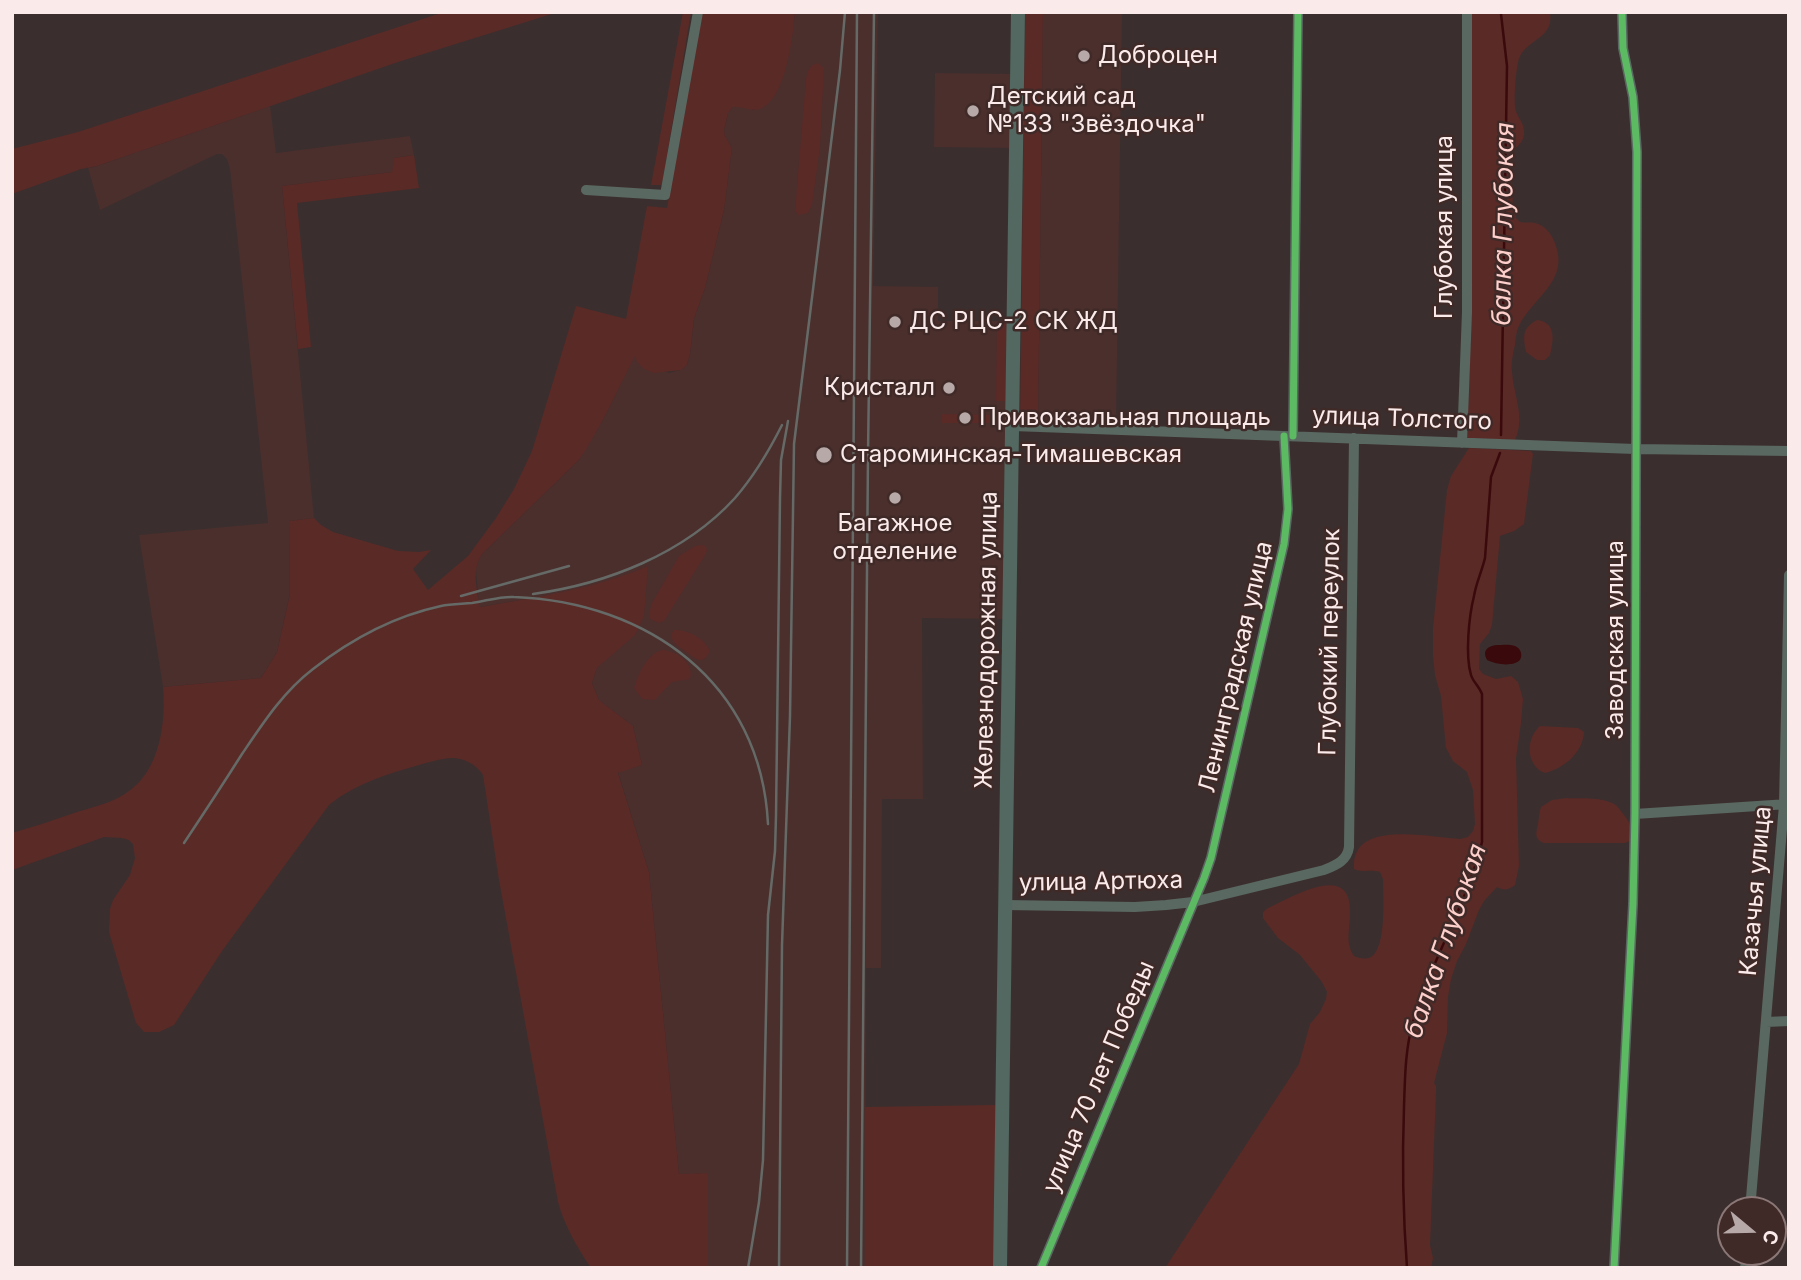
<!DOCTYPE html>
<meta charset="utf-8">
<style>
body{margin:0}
#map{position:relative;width:1801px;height:1280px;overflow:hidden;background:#3a2f2e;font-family:Inter,sans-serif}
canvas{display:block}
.frame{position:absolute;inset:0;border:14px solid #faebea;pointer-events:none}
.north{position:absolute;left:1717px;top:1196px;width:70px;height:70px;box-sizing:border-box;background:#402a28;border:2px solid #8a7776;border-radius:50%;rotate:109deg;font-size:19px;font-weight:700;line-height:28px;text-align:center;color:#faebea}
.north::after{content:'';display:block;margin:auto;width:24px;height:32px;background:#b7a9a8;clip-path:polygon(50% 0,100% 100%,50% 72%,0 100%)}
</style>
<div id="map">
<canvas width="1801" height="1280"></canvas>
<div class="frame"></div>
<div class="north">С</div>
</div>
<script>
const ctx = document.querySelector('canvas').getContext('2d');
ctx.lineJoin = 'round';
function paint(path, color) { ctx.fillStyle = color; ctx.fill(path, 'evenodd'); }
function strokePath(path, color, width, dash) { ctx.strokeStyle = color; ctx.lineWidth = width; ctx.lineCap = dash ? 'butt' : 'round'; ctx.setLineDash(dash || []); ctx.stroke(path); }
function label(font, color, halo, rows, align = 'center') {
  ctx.font = font + ' Inter,sans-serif'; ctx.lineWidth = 5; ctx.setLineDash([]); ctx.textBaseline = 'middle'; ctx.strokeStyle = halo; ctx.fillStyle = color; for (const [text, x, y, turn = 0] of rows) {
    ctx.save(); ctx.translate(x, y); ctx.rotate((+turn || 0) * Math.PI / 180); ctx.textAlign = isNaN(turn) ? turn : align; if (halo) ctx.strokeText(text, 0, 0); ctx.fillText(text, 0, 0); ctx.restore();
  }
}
paint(new Path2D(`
 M795,12H878L873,286L938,287V321H1009L1005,619L922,618L923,799H882L881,968H866L865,1268H708V1173L679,1175L649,872L618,772L642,765L633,726L599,700L592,683L597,668L606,659L648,567L622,577L573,591L479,607L476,570L477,561L483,553L578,461L603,420L635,354L669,373L680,370L687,365L690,354L694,319L705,288L724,210L732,148L725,136L724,130L728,113L733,107L741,106L754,110L794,22Z
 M1043,12H1122L1116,425L1038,423Z
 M935,73L1012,74L1010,148L934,147Z
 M270,106L276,153L410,136L414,155L395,158L392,172L282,186L314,518L289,521L290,593L277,652L261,678L163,687L139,535L268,523L230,169L227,159L222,154H217L100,210L88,168L97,166Z`), '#4a2f2d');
paint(new Path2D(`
 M444,12H558L398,62L97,166L81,169L12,194V149L78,132Z
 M683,12H691L662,185H651Z
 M702,12H795C793,36 786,100 760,109C752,112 742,106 733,107L728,113L724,130L725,136L732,148L724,210L705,288L694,319L690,354L687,365L681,370L654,373L644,369L637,362L635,356L603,420L587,448L578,461L483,553C471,568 477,590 480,607C537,597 594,589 648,566L644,616L635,635L597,668L592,683L599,700L633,726L642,765L618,773L649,872L679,1174L708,1173V1268H591C577,1247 565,1227 558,1202L499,880L483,775C476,764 464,758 451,758C440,759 429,762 419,765C387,774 355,784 329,805L222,951L174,1025L159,1032H144L136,1023L109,932L110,909L113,900L130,875L135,858L133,844L129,840L122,838L104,837L12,870V833C33,827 54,820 74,813C93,807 113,803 129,791C160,769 166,722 163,687L261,678L277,652L290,594L289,521L314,518L321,525L333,532L398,551L419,552L431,550L413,569L428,590L468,556L496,518L514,489L532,451L576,306L626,319L647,206L667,208Z
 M1043,12L1038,423H1020L1025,13Z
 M1471,12H1550C1554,38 1530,38 1520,56C1516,64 1513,102 1516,111C1518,118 1524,123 1524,131C1525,143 1516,146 1511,154L1513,209L1516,218L1520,222C1525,223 1530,222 1535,223C1544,225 1551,233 1554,241C1571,279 1536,295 1520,324C1516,331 1516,337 1515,345C1513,353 1511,363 1512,371C1513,394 1526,417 1515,440L1467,438L1470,354Z
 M818,63L824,68L820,147L812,205L808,213L798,215L795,210L806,79C808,70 809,65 818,63Z
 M414,155L419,188L297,203L311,347L298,349L282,186L392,172L394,158Z
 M1537,320C1556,322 1554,340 1550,355L1545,360H1537L1526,352C1523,336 1522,328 1537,320Z
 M997,321H1009L1008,401H996Z
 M942,414L1003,415L1002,423H941Z
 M1469,448L1531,451L1533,454L1524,524L1514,531L1500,536L1492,625L1489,633L1480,644L1479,669L1483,674L1496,679L1511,676L1518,682L1523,699L1521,723L1516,758L1519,866L1515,885C1508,890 1504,891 1497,887L1484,901L1479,910L1466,944L1457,961L1451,979L1448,997L1447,1033L1434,1083L1436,1086V1093L1430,1245L1433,1258L1431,1268H1165L1299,1064L1310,1024L1320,1012L1326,999L1327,992L1322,982L1300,955L1278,938L1263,918V912L1268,908C1292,897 1352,860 1350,913C1350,929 1345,943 1354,956C1359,958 1365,960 1371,957C1387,947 1383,896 1383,879L1380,872C1371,869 1362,873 1354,869C1350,818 1432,838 1460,839L1468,837L1473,831L1475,824L1473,790L1467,772L1453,761L1446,748L1441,696L1435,675L1433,656V628L1447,490L1451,476Z
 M702,545L706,546L707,551L704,557L664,621L659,623L650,619L649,614L652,603L679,556L695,546Z
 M674,630C689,630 704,638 710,651C703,666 696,659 686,652C681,648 674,644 672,639C671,637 672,635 672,633Z
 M662,650C677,651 695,663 690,679L672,682L655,700L642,699L634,688C638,674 647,654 662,650Z
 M1540,726L1578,728L1584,732C1583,752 1565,768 1545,773C1526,766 1525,739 1540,726Z
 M1566,798C1581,799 1604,796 1617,806C1618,807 1623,814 1624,815C1631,824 1633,830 1630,841L1625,843H1544C1534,839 1536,834 1538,824C1539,818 1539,813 1541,807L1552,800Z
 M997,1105L995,1268H865V1107Z`), '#5a2a27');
paint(new Path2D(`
 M1497,645C1502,645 1510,644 1515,646C1523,649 1524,661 1515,663C1507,666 1495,664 1487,660C1482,651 1487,646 1497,645Z`), '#3a090b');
strokePath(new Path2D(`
 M1501,435L1507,66L1501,14
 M1407,1268C1403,1214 1402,1161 1404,1107C1405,1078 1405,1050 1413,1022C1431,960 1467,905 1482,842V694C1479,686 1473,682 1471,675C1465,655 1469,616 1474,596C1476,583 1482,571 1485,558L1491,477L1500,453`), '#3a090b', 2.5);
strokePath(new Path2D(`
 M586,190L665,195L698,12
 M1013,426L1635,449L1789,451
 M1293,436L1298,12
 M1462,443L1467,312V12
 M1635,814L1788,804
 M1005,905L1135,907L1166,905L1193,902L1324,870C1336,865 1347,861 1349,847L1354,438
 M1766,1022L1789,1021
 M1750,1210L1784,805L1789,575
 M1041,1268L1204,878L1211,858L1284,544L1288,509L1284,436
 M1614,1268L1633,904L1635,814L1637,152L1633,97L1623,48L1622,12
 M1745,1268L1747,1252`), '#5a6862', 10);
strokePath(new Path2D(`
 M1000,1268L1018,12`), '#526860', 14);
strokePath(new Path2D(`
 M533,594C606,584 684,554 735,498C754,476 769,451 782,425
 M461,596L569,566
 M184,843C204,813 223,784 242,754C263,723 283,692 313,669C350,640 395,616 441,606C451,604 462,604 472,603C486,601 501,596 514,597C648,602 761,683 768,824
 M748,1268L759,1202L763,1160L768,915L775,851L776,816L780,498L781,460L788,421
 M779,1268L782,945L790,716L794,444L840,70L845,12
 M847,1268L857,12
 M861,1268L868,454L874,12`), '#656a67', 2.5);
strokePath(new Path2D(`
 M1293,436L1298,12
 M1041,1268L1204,878L1211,858L1284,544L1288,509L1284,436
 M1614,1268L1633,904L1635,814L1637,152L1633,97L1623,48L1622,12`), '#5cba63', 7);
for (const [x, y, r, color] of [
 [1084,56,7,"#b7a9a8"],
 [973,111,7,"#b7a9a8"],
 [895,322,7,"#b7a9a8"],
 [949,388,7,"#b7a9a8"],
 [965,418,7,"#b7a9a8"],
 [824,455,9,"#b7a9a8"],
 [895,498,7,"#b7a9a8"]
]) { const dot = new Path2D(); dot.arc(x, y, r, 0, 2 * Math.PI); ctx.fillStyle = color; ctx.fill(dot); strokePath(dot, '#402a28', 2.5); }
label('24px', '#faebea', '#402a28', [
 ["Доброцен",1098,56],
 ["Детский сад",987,97],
 ["№133 \"Звёздочка\"",987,125],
 ["ДС РЦС-2 СК ЖД",909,322],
 ["Кристалл",935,388,"right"],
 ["Привокзальная площадь",979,418],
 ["Староминская-Тимашевская",840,455],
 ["Багажное",895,524,"center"],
 ["отделение",895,552,"center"]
], 'left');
label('24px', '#faebea', '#402a28', [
 ["Глубокая улица",1445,227,-90],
 ["улица Толстого",1402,419,2],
 ["Железнодорожная улица",987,640,-89],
 ["Заводская улица",1616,640,-90],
 ["Глубокий переулок",1330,642,-89],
 ["Ленинградская улица",1236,667,-77],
 ["улица Артюха",1101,882,-1],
 ["Казачья улица",1756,891,-85],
 ["улица 70 лет Победы",1099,1077,-67]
]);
label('italic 26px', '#fed0cc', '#402a28', [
 ["балка Глубокая",1504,224,-89],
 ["балка Глубокая",1446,941,-71]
]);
</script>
